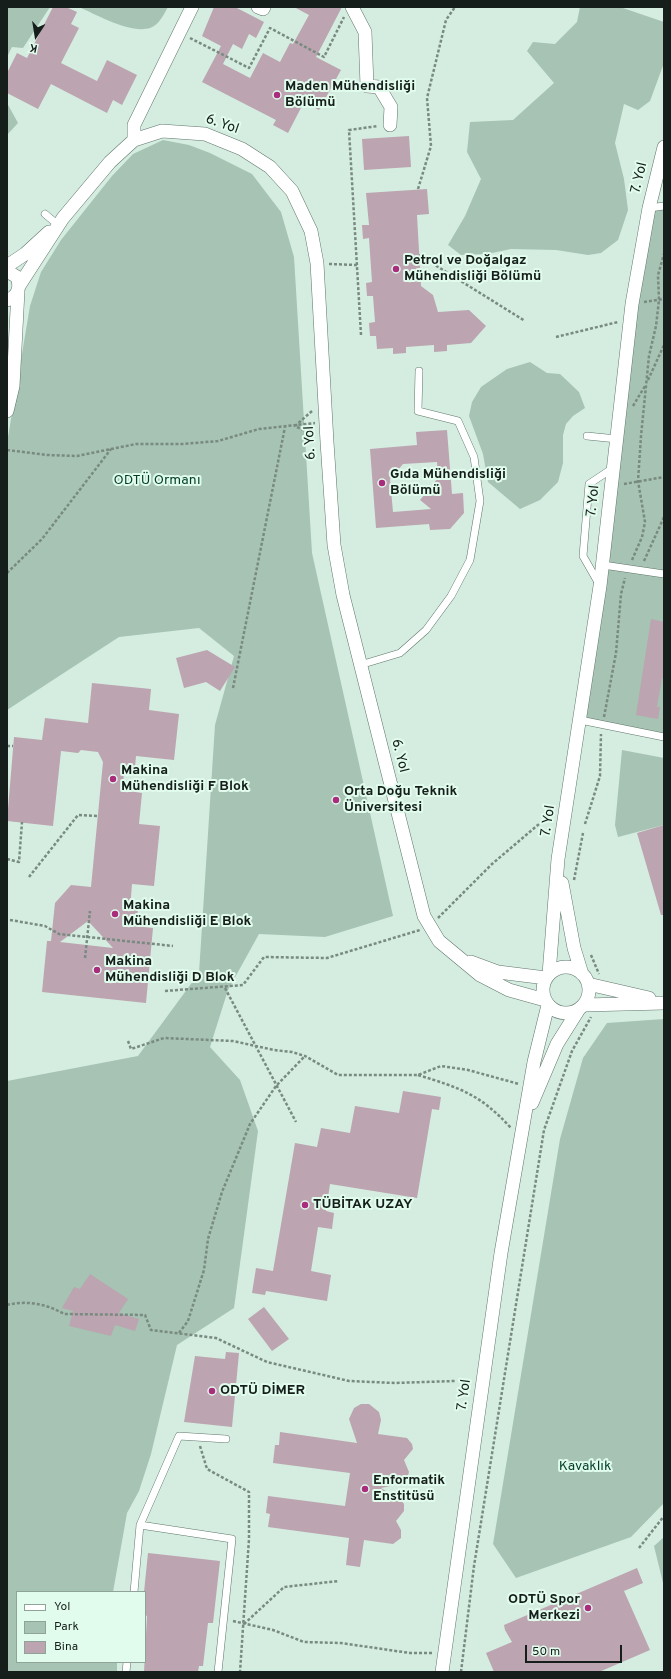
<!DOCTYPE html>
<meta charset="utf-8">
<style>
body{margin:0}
#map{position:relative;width:671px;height:1679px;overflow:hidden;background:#d4ede0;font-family:Overpass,sans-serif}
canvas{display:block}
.frame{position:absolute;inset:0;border:8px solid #151e1a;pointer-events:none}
.legend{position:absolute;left:16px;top:1591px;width:130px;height:72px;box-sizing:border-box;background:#e1fbed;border:1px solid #8fa399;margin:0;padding:5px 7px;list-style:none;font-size:12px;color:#151e1a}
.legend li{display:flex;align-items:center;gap:8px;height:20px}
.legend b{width:20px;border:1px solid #8fa399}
.north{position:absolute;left:16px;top:16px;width:40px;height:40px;-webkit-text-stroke:3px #e1fbed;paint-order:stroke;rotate:192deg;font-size:11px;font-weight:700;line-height:16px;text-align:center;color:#151e1a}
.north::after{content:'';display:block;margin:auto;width:14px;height:18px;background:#151e1a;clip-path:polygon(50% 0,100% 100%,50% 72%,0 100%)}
.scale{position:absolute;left:525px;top:1645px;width:97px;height:18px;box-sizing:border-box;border:2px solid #151e1a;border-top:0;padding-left:5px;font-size:12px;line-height:14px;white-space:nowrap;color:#151e1a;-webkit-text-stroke:3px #e1fbed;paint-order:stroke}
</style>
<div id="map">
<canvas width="671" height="1679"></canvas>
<div class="frame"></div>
<ul class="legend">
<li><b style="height:5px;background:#fff"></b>Yol</li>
<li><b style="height:11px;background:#a6c3b4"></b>Park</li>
<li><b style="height:11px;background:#bca4b0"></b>Bina</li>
</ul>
<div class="north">K</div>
<div class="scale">50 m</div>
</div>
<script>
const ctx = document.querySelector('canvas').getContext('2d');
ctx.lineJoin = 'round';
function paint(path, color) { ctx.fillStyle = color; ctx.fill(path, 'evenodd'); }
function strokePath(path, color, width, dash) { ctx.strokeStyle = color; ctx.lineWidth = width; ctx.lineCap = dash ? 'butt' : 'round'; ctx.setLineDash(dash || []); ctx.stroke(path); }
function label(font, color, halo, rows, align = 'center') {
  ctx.font = font + ' Overpass,sans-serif'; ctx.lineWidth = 4; ctx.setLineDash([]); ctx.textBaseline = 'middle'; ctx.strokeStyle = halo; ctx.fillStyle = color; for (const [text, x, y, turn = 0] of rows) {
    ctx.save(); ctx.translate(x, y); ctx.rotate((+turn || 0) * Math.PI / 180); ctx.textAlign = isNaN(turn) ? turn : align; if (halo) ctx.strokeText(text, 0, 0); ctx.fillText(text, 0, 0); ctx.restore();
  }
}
paint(new Path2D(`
 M7,7H50L23,48L12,47L7,57Z
 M79,7H168C164,14 159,25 150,28C131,34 97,15 79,7Z
 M580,7H620L664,22V63L650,101L638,110L624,104L615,143L624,179L628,210L618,240L601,253L588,255L556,250L511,249L487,254L461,255L448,245L465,216L481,179L467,152L470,122L513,120L554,83L527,51L533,42L555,44L577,22Z
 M7,103L18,123L7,135Z
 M163,140L189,145L210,153L252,174L281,212L294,257L312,553L393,916L325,937L259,934L228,990L210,1047L240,1080L258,1131L234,1308L177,1345L151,1454L139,1491L127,1513L113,1592H17V1662H117V1672H7V1081L138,1056L199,973L215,725L234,656L199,628L119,637L7,710V443L30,306L41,272L61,240L112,176L133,154Z
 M664,206V737L580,720L649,208Z
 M530,362L547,373L560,374L579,392L585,408L573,416L566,424L563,435V463L558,482L540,500L520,509L488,482L483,454L469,416L472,402L481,387L507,369Z
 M622,750L664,758V825L618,837L615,825Z
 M664,1019V1503L631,1537L516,1578L493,1544L560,1139L583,1058L607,1023Z
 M664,1537V1587L654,1546Z`), '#a6c3b4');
paint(new Path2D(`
 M53,7H66L77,12L71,24L79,28L61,63L97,81L107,60L137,75L122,105L113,100L107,113L51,84L38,109L7,93V73L17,53L27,58Z
 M214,7H235L264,22L256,38L249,34L242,49L233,44L223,64L250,78L263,53L280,62L290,43L293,44L309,15L294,7H342L316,57L341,70L319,110L304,102L288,133L273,125L276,120L202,82L221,46L202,36Z
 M409,136L411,167L364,170L362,139Z
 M427,189L429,214L417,215L421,286L433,295L438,312L469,310L486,326L471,343L447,345V351L434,352V345L406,347V353L393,354V348L377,349L376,336H370L369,323L375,322L373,296H367L366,283L372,282L369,238L363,239L362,225H369L366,193Z
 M447,430L452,494L463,493L464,513L450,529L430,530L429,524L376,528L370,449L417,445L416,432ZM437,462L438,478L420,500L431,509L393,512L390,479L403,464Z
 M651,619L664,622V679L662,678L657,707H660L658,719L636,715Z
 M207,650L235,667L220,691L206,682L184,688L176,658Z
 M92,683L151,689L149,710L179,714L174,760L136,756L135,767L125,766L122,790L142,793L139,824L160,826L154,886L132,884L130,909L138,910L137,917L145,919L144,927L153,928L146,1003L42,992L47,941H51L55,903L71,885L91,887L103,762L98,752L81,750L78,753L61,751L53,826L7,821L14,737L42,740L45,718L88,723ZM88,921L113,948L60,942Z
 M664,825V915H661L637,833Z
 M403,1091L441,1097L439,1110L432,1109L417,1198L330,1184L326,1211L334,1213L332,1229L318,1227L311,1271L331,1275L327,1301L266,1291L265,1295L252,1293L256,1268L273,1271L295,1143L317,1147L321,1128L350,1133L355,1106L399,1113Z
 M90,1274L128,1299L119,1313L139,1319L135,1331L115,1325L111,1336L69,1326L73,1311L62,1308L74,1287L80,1289Z
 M264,1307L289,1339L272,1351L248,1319Z
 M226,1352L239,1353L232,1427L184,1422L195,1356L225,1359Z
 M361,1404H369L379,1412L381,1420L378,1434L407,1438L412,1444L413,1449L404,1460L409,1472L407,1479L404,1483L381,1488L401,1500L404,1504V1511L396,1521L401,1530V1538L393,1544L364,1540L360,1567L346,1565L349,1538L268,1527L270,1514L266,1513L268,1496L345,1506L350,1473L273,1463L275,1445H279L280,1432L357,1443L349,1419L354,1408Z
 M148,1553L220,1561L213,1623H208L203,1666H199L198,1672H144L147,1616L145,1615L144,1592Z
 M637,1568L643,1583L624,1591L650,1650L599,1672H494L486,1653L512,1642L505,1630L504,1625Z`), '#bca4b0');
const lane = new Path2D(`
 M649,208L664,206
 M45,214L57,224
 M587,436L617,439
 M603,565L664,574
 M599,584L583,556L589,484L613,468
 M360,665L400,653L426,630L451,596L470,560L480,501L474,457L458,421L418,411L419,371
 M580,720L664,737
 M140,1525L179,1436L226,1439
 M134,1592L140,1525L232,1539L218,1672
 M126,1672L127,1662`);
const street = new Path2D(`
 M258,7L263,9L264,7
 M352,7L365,32L367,86L379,87L391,107L390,125
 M134,140V125L192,7
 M7,266L25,254L49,232
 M7,271L17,277C21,287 18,297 7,300
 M19,286L63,218L110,162L134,140L162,131L205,134L242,149L270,167L292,191L311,231L317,263L327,442L334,545L343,595L424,916L439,941L480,975L509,990L545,1000
 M7,411L13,386L18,291
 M562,883L574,948L582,974
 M471,962L498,972L546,978
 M543 990a23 23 0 1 1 46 0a23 23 0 1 1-46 0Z
 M549,974L558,859L600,586L632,304L649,208L664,147
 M588,984L649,998
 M584,1005L664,1003
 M532,1103L557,1044L579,1009
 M442,1672L501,1253L534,1062L548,1005`);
strokePath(lane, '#5f766b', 8);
strokePath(street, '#5f766b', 14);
strokePath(new Path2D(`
 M190,38L249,68L270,28L324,57L344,17
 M418,189L431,146L427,98L446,20L455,7
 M419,255L525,321
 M329,264L357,265
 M644,302L664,299
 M361,335L349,130L378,126
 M556,337L618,322
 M648,380L664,345
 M633,406L645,386
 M312,411L295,426L314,435
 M7,450L47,455L77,456L136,444H182L218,441L259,429L315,423
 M624,484L664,477
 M632,560L642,537L645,522L638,481L641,436L649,356L656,326L659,300L658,275L664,254
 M644,561L664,517
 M7,573L42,539L111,449
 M233,688L285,427
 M604,717L616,653L621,594L625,578
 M7,746H13
 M585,824L600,776L601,734
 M7,859L19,862L22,822
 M29,877L78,815L98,816
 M574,880L583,833
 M438,918L492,864L552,813
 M10,920L45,926L59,934L173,946
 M591,955L599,974
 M85,958L90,911
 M225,988L296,1122
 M165,991L243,985L264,957L327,958L420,930
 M128,1041L131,1049L164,1038L233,1041L274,1050L292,1052L305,1056L338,1075H418L441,1066L468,1070L519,1084
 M418,1075C460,1088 480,1094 511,1128
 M7,1305C27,1300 47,1304 64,1314L145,1315L151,1330L216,1338L267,1362L349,1381L395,1383L455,1381
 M179,1333L188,1321L204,1270L208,1239L222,1192L250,1124L276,1086L305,1056
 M200,1446L207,1469L249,1492V1539L240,1672
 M639,1548L664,1516
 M233,1621L273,1630L304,1642L341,1643L410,1653H432
 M244,1624L284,1587L339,1581
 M461,1672L474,1566L544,1130L572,1051L591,1017`), '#798a81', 2.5, [3, 2]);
strokePath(lane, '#fff', 7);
strokePath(street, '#fff', 13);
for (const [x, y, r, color] of [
 [277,95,4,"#aa2c7c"],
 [396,269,4,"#aa2c7c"],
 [382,483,4,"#aa2c7c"],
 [113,779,4,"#aa2c7c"],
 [336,800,4,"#aa2c7c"],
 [115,914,4,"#aa2c7c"],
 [97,970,4,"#aa2c7c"],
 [305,1205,4,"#aa2c7c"],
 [212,1391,4,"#aa2c7c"],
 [365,1489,4,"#aa2c7c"],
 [588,1608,4,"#aa2c7c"]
]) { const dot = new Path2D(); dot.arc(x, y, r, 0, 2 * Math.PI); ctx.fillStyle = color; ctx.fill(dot); strokePath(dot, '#e1fbed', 1.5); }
label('bold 14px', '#151e1a', '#e1fbed', [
 ["Maden Mühendisliği",285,87],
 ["Bölümü",285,103],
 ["Petrol ve Doğalgaz",404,261],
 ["Mühendisliği Bölümü",404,277],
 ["Gıda Mühendisliği",390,475],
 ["Bölümü",390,491],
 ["Makina",121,771],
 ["Mühendisliği F Blok",121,787],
 ["Orta Doğu Teknik",344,792],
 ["Üniversitesi",344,808],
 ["Makina",123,906],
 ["Mühendisliği E Blok",123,922],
 ["Makina",105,962],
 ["Mühendisliği D Blok",105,978],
 ["TÜBİTAK UZAY",313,1205],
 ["ODTÜ DİMER",220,1391],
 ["Enformatik",373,1481],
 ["Enstitüsü",373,1497],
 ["ODTÜ Spor",580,1600,"right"],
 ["Merkezi",580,1616,"right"]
], 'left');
label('14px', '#151e1a', '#e1fbed', [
 ["6. Yol",222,125,19],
 ["7. Yol",640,178,-76],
 ["6. Yol",311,443,-93],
 ["7. Yol",594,501,-84],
 ["6. Yol",399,756,76],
 ["7. Yol",549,821,-81],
 ["7. Yol",465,1395,-82]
]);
label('14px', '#003e29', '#e1fbed', [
 ["ODTÜ Ormanı",157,481],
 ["Kavaklık",585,1467]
]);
</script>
